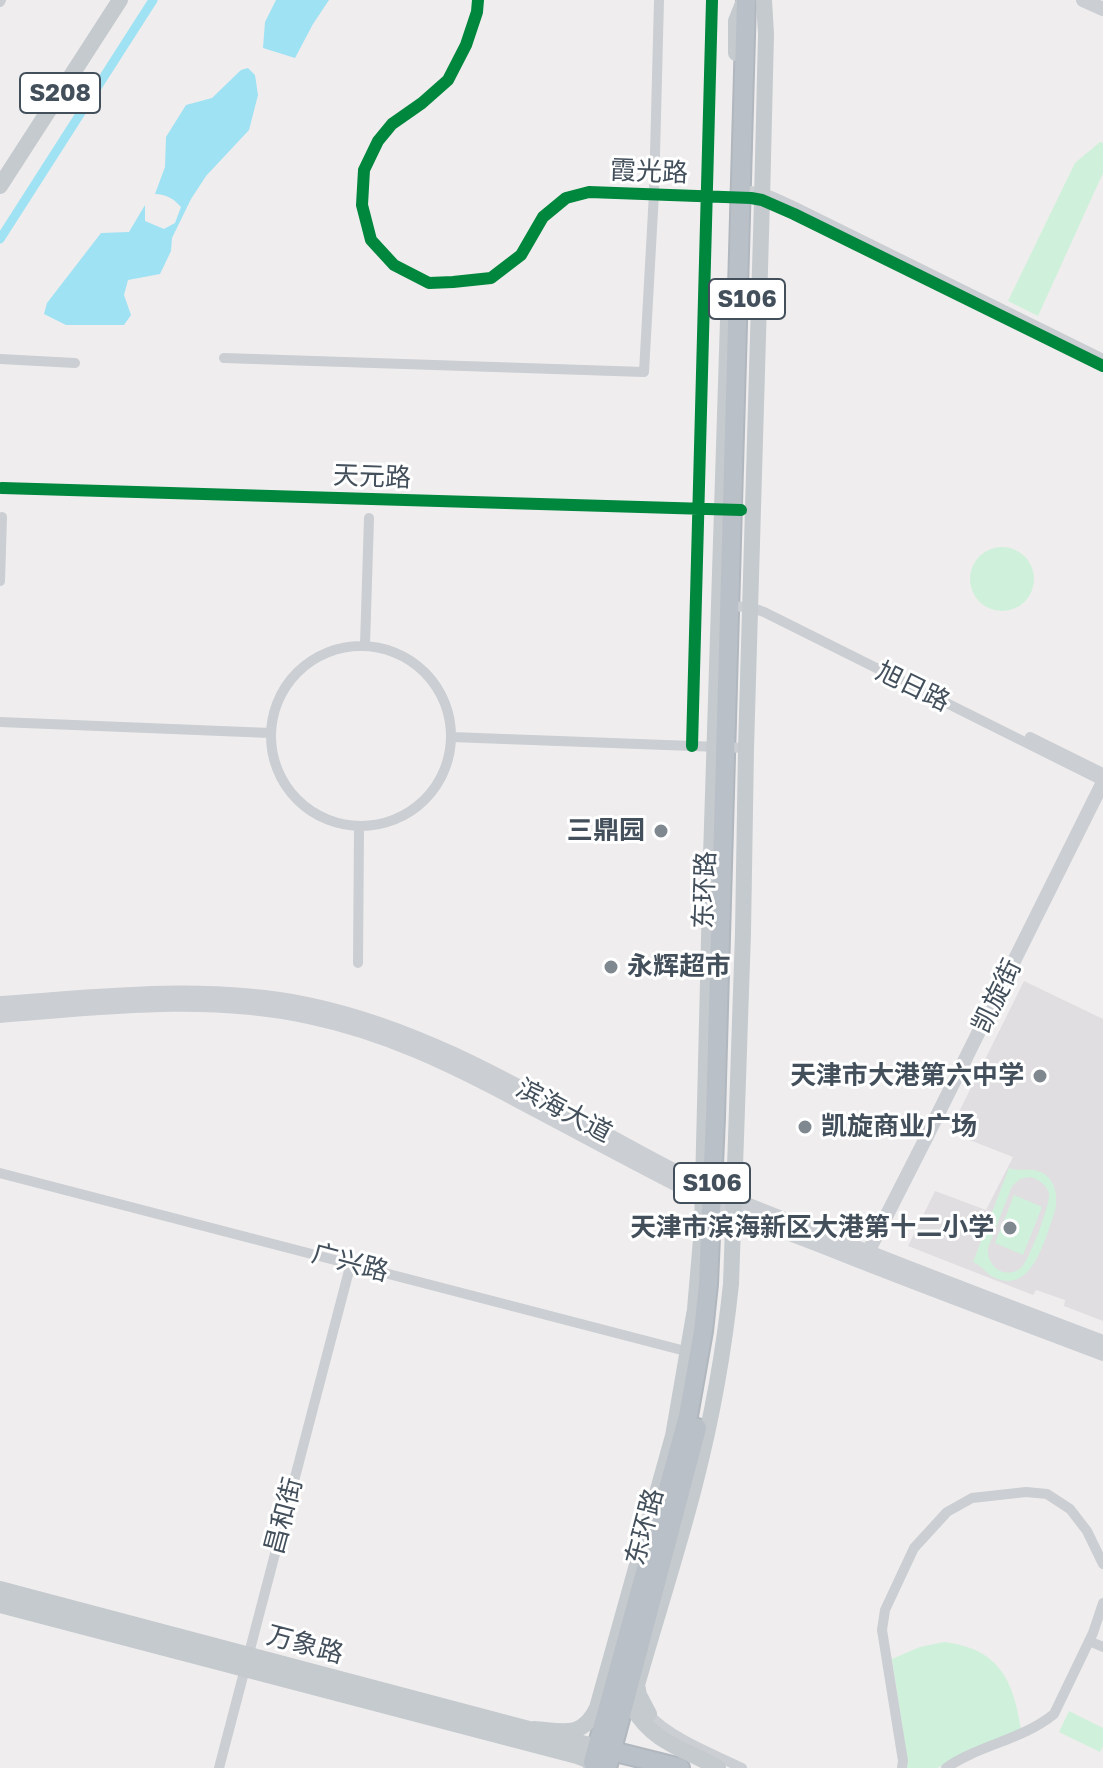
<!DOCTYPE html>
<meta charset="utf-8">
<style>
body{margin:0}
canvas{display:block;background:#efeded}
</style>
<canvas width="1103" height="1768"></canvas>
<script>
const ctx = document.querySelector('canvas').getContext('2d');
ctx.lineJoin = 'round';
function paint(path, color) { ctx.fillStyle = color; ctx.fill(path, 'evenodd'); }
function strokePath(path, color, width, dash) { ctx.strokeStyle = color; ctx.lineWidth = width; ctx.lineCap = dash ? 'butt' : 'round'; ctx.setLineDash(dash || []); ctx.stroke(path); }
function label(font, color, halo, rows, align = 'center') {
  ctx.font = font + ' "Golos Text","Noto Sans SC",sans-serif'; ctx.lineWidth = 6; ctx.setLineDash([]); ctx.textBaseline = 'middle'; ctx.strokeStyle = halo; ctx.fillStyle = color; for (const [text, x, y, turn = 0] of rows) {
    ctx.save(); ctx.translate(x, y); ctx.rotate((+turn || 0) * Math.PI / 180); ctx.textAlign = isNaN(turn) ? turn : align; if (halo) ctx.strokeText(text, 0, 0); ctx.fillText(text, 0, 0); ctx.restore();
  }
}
paint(new Path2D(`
 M1024,981L1103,1019V1321L1064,1306L1065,1300L1036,1290L1033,1295L908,1246L935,1191L986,1210L1013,1157L949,1132Z`), '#e0dee0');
paint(new Path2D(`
 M1100,142L1103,143V173L1038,316L1008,301L1075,163Z
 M970 579a32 32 0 1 1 64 0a32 32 0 1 1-64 0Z
 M1009,1168C1018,1172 1025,1168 1034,1170C1054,1174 1059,1193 1055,1211C1046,1235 1034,1292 998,1279C987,1276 983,1266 973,1262ZM1030,1177C1038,1179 1046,1184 1049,1193C1051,1203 1029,1261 1021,1268C1004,1281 986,1265 988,1248L1012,1186L1020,1179Z
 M1014,1195L1042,1207L1023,1255L995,1243Z
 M944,1642C999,1649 1013,1679 1021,1729L937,1768H907L908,1763L892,1659L920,1647Z
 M1069,1711L1103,1728V1746L1100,1752L1059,1732Z`), '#cff1db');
paint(new Path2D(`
 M276,0H329L313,24L295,58L263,48L265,22Z
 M248,68L255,75L258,95L249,130L206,176L191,199L172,238L171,251L160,274L128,280L124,295L131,315L124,325H66L44,314L47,303L101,233L129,232L145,205V221L164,229L175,223L181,207C174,199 166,194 155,194L165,167L166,137L186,105L212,98L241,70Z`), '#9ee2f3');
strokePath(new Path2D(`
 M0,239L153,0`), '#9ee2f3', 9);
const highway = new Path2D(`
 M600,1748L680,1768
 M607,1768L593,1762L688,1416L703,1331L708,1284L715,1117L746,0
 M607,1768L697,1428`);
strokePath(highway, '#b1b7be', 22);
strokePath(new Path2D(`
 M478,0L477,12L466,45L448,80L422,103L392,124L378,141L364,170L362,205L371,240L394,265L429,283L453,282L491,278L521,255L543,217L566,198L589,192L738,198
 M0,2L1,0
 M224,358L644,372L654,193L659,0
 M0,359L75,363
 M2,488L741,510
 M0,581L2,517
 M726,606L750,607L764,612L1103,781
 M365,645L369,518
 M271 736a90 90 0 1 1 180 0a90 90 0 1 1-180 0Z
 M0,722L270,733
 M451,737L746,748
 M1030,737L1103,773
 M692,746L712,0
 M358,963L359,827
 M0,1173L693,1353
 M1089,1641L1103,1647
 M649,1714C667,1736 715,1755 742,1768
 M219,1768L351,1263
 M902,1768L903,1761L882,1630L885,1610L914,1548L947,1512L972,1498L1026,1492L1047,1494L1070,1509L1087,1531L1103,1564
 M946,1768C979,1745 1022,1740 1054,1714L1093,1633L1103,1603`), '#cbced2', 10);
strokePath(new Path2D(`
 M1083,0L1103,9
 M735,197C753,186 777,201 795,209L1103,361
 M0,1003C102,996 206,983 308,1004C452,1034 572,1121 703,1185C743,1204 785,1219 826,1235C918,1272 1011,1307 1103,1342
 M0,1016C103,1008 206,995 308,1017C385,1033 451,1065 520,1102C581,1134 641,1167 703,1198C742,1217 785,1232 826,1248C918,1285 1011,1319 1103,1354
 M868,1252L926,1138L1103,782`), '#cbced3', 14);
strokePath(new Path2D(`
 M736,53V21L744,1
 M0,186L120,0
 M0,1589L597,1747
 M0,1605L577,1756L593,1762L592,1768
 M633,1708C653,1743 685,1749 718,1768
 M649,1714L639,1695L637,1685C656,1618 678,1551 695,1484C712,1418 724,1351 731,1284L743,933L746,748L762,200L766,34L764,0
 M534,1729C563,1731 582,1739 597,1708L673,1436L695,1309L702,1228L711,857L728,320`), '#c5cace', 16);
strokePath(highway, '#bac0c7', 18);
strokePath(new Path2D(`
 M478,0L477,12L466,45L448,80L422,103L392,124L378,141L364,170L362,205L371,240L394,265L429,283L453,282L491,278L521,255L543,217L566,198L589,192L751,198L762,200L794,214L1103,366
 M2,488L741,510
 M692,746L712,0`), '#00873e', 12);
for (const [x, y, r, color] of [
 [661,831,8,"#7f878f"],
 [611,967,8,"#7f878f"],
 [1040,1076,8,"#7f878f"],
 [805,1127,8,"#7f878f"],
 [1010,1228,8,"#7f878f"]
]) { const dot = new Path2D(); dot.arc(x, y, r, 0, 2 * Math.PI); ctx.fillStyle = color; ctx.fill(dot); strokePath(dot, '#fff', 3); }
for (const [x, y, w] of [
 [60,93,80],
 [747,299,76],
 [712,1183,76]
]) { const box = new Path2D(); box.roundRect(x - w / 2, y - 20, w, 40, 6); ctx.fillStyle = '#fff'; ctx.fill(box); strokePath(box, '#43505c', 2); }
label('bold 24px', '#43505c', null, [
 ["S208",60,93],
 ["S106",747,299],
 ["S106",712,1183]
]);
label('26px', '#43505c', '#fff', [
 ["霞光路",649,172,2],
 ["天元路",372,477,2],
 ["旭日路",913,687,26],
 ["东环路",705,890,-88],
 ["凯旋街",997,996,-64],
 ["滨海大道",564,1111,28],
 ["广兴路",350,1263,15],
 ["昌和街",284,1516,-75],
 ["东环路",645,1527,-75],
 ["万象路",305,1645,15]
]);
label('bold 26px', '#43505c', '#fff', [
 ["三鼎园",645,831],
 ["永辉超市",627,967,"left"],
 ["天津市大港第六中学",1024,1076],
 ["凯旋商业广场",821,1127,"left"],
 ["天津市滨海新区大港第十二小学",994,1228]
], 'right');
</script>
